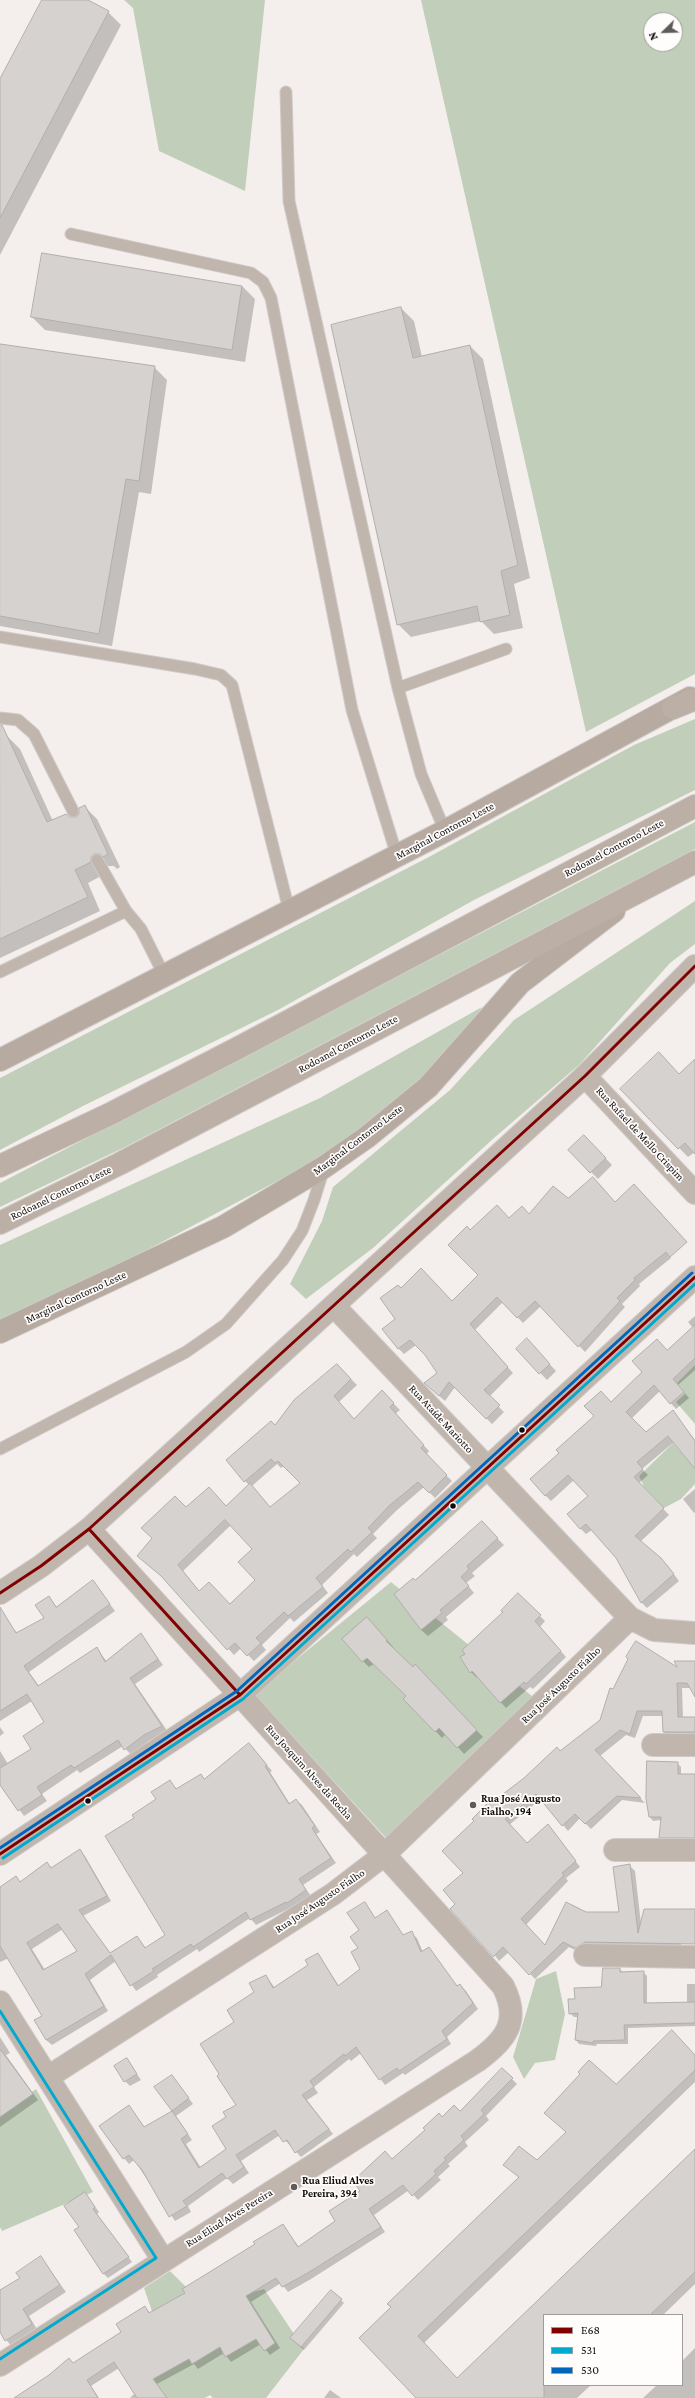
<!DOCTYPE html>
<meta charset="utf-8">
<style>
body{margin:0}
#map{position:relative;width:695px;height:2398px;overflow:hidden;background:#f4efec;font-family:"Crimson Pro",serif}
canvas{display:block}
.legend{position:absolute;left:543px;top:2314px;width:140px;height:72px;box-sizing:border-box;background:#fffdfc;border:1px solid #9f9d9b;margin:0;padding:5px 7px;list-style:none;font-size:12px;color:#0f0c0a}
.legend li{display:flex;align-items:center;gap:8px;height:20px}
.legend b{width:20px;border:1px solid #9f9d9b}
.north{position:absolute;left:643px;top:12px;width:40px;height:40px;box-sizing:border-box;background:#fffdfc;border:1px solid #9f9d9b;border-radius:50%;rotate:247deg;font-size:11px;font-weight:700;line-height:16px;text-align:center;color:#0f0c0a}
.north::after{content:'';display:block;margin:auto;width:14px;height:18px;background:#5f5b59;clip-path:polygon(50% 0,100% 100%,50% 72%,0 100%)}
</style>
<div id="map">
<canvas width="695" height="2398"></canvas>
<ul class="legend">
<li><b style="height:5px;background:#800000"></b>E68</li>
<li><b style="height:5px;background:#00a9ce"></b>531</li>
<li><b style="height:5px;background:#0065bd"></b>530</li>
</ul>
<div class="north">N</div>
</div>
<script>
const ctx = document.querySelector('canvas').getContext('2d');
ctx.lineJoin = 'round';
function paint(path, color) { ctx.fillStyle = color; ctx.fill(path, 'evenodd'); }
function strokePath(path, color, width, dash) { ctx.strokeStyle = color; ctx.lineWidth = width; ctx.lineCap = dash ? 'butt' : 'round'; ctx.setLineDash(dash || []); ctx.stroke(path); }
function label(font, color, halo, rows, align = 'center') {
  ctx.font = font + ' "Crimson Pro",serif'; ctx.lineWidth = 3.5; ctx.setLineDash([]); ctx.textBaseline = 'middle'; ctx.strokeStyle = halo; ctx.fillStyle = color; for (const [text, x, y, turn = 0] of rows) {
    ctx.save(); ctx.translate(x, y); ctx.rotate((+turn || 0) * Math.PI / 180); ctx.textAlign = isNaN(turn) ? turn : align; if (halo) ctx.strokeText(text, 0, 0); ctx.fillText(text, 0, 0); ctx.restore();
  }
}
paint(new Path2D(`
 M124,0H265L245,191L159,151L133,8Z
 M421,0H695V674L586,732ZM651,20H675V44H651Z
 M695,719V790L474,900L278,1010L83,1106L0,1150V1078L427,858L634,745Z
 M695,822V849L125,1147L0,1207V1183Z
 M695,901V944L670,963L580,1064L494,1138L373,1248L306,1299L290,1284L322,1221L333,1187L450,1090L514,1020Z
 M482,1007L470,1027L424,1080L365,1131L285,1177L35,1309L0,1324V1245L320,1098Z
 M695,1365V1424L676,1402L685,1394L677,1383Z
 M673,1443L695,1468V1484L681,1499L664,1508L644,1487L639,1476Z
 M391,1582L538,1701L388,1840L254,1694Z
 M556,1971L565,2014L555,2060L535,2063L524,2079L513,2057L536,1979Z
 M36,2089L93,2192L2,2231L0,2227V2115Z
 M170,2271L204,2305L264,2289L304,2349L266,2398H213L210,2395L205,2398H168L138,2360L157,2326L144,2288Z`), '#c1cfba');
paint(new Path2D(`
 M43,0H86L108,12L121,25L0,255V82Z
 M242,286L255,299L245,362L45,330L32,317Z
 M401,308L414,321L422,357L470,346L483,359L530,578L514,584L523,628L494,634L481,621L411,637L398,624Z
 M0,345L154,367L167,380L151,494L139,492L112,646L0,626Z
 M7,736L20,749L53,821L76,818L84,806L97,819L120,867L117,869L114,866H107L103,870V875L88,883L100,911L0,958V739Z
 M695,1061V1152L688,1157L621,1089L679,1075Z
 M584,1136L612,1165L598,1179L569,1150Z
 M634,1185L663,1215L648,1231L671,1258L639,1284L640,1286L622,1304L625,1307L585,1352L541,1306L523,1323L503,1302L475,1330L513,1373L489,1397L504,1412L492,1424L455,1387L445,1401L438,1395L426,1383L438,1373L426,1355L416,1345L404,1354L398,1348L397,1319L401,1289L452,1302L480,1275L470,1231L529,1215L568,1200L615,1203Z
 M695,1316V1370L678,1385L689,1398L676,1409L660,1391L631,1419L646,1434L673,1412L695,1440V1467L674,1442L642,1469L648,1475L639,1483L669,1515L640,1542L667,1565L679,1581L647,1608L641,1602L617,1557L592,1530L586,1534L580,1528L590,1497L574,1480L551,1501L545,1495L560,1454L693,1328L688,1322Z
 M533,1346L556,1371L547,1380L517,1349Z
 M337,1365L357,1385L339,1402L354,1420L382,1392L400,1410L395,1414L429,1451L426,1455L452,1481L435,1498L424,1487L396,1511L373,1534L377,1538L357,1557L354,1554L322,1585L328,1593L294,1622L290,1618L262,1645L266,1650L254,1661L241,1648L234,1655L165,1579L138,1556L186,1509L226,1507L249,1485L245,1481L275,1426ZM277,1464L281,1468L284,1466L302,1483L271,1508L252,1486ZM231,1525L253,1549L257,1580L230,1605L200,1592L183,1571Z
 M695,1489V1512L694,1513L683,1499Z
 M482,1523L504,1545L472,1573L475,1576L466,1583L474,1593L446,1617L448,1620L428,1636L421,1630L415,1581Z
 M93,1581L115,1611L29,1672L39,1686L97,1648L107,1662L141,1635L163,1665L135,1684L168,1732L150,1740L131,1755L123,1746L80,1773L77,1770L42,1794L47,1801L24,1816L0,1783V1751L8,1764L33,1749L46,1722L32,1701L0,1721V1635L12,1628L18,1633L45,1619L48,1597L57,1607Z
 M518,1594L545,1621L540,1627L566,1657L533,1689L530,1687L506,1708L478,1677L477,1678L471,1672L461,1657L504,1612Z
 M374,1625L393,1647L392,1648L413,1668L415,1666L483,1737L464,1754L446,1734L442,1738L405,1699L408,1696L374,1664L369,1667L363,1661Z
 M695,1662V1688H682L683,1718H695V1739L669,1737L664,1732L663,1716H643L635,1738L626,1735L600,1756L645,1803L622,1800L591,1829L580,1818L568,1831L541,1799L509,1825L527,1844L553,1831L580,1867L566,1878L568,1881L526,1925L546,1946L586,1913H620L630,1866L635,1871L641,1924L681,1915V1949L581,1953L569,1947L535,1979L509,1952L499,1961L457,1904L464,1873L490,1805L601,1720L614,1690L680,1670Z
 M0,1727L4,1733L0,1736Z
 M249,1744L272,1771L270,1772L290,1804L296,1800L302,1805L320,1832L316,1834L336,1863L303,1885L311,1896L293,1908L292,1907L256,1925L250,1918L199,1952L197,1949L157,1975L158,1977L136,1991L116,1961L90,1980L108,2011L52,2045L46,2040L44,2016L9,1958L0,1962V1887L16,1878L21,1882L47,1863L52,1868L79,1850L85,1856L111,1901L83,1916L111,1954L137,1937L146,1948L166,1936L136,1818L157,1799L170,1781L177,1790L200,1775L205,1780ZM63,1929L78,1951L45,1970L32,1949Z
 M677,1763L681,1767V1775H695V1841H664L660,1837L661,1820L653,1821L650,1817Z
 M365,1903L376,1919L387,1912L404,1936L411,1933L417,1938L423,1952L428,1948L458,1987L460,1985L466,1991L478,2009L447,2037L451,2044L405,2075L403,2073L385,2085L361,2053L351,2061L349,2059L314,2087L318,2093L307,2100L333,2134L301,2157L280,2135L241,2161L249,2173L233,2184L227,2178L188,2206L191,2212L175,2221L134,2160L129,2164L124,2158L129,2106L145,2128L173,2111L156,2087L172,2076L193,2104L176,2116L192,2140L186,2144L201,2168L227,2149V2118L238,2105L221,2074L236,2023L266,1976L275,1988L309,1966L318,1954L339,1986L362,1969L360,1931Z
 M620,1969L623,1973L643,1972L647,1976V2004L687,2003V1984H695V2026L628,2028V2044H597L596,2046L579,2044L576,2040L579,2017H574L570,2013L576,2000L602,1988Z
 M0,2037L10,2053L6,2055L38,2100L0,2127Z
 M695,2056V2082L424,2343L457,2379L695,2150V2284L663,2315H544V2385H591L577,2398H417L360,2338L520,2178L511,2171L537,2161L616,2085Z
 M127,2059L141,2080L130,2086L125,2081Z
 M502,2069L517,2084L486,2116L489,2120L465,2142L468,2146L448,2164L450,2166L438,2177L441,2180L418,2200L409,2190L374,2215L385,2232L311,2279L288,2292L281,2283L251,2302L280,2348L270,2355L261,2344L231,2362L224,2353L198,2369L194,2364L157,2384L168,2398H130L135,2393L119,2368L91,2386L99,2398H24L122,2332L145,2308L151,2313L186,2294L282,2225L299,2247L337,2221L361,2192L392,2160L442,2118L460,2112Z
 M85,2193L99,2212L97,2214L132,2262L108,2278L103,2273L80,2227Z
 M41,2258L66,2292L29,2316L38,2331L12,2347L0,2332V2291L21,2278Z
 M341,2300L344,2303L304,2350L294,2341Z
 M695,2348V2398H643L657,2385H682V2361Z
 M330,2390L341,2398H324Z`), '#0003');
const building = new Path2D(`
 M42,0H88L109,11L0,218V79Z
 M42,253L242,286L232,350L31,317Z
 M401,307L413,358L470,345L518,565L501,571L510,615L480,622L477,606L397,625L331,325Z
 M0,344L155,366L139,481L126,479L99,634L0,616Z
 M0,725H2L47,822L66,814L70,817H76L79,814V808L85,805L108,854L103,857L100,854H94L91,857V862L75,870L88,897L0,939Z
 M659,1052L679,1074L695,1059V1154L685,1143L678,1149L620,1089Z
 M584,1135L606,1158L590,1173L568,1150Z
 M593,1177L615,1202L634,1184L687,1242L670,1257L666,1252L634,1278L635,1280L617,1298L620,1301L578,1347L535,1301L517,1318L497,1297L470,1324L508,1367L484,1390L500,1405L486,1419L449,1382L439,1396L424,1383L437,1373L425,1355L410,1340L398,1349L382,1329L395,1319L380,1298L398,1285L401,1288L421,1268L452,1301L478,1275L448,1245L467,1226L470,1230L497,1205L509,1218L522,1206L529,1214L553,1186L568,1198Z
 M695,1325V1358L673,1379L684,1392L670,1404L654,1385L626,1412L646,1432L673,1410L695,1441V1469L668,1436L637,1462L643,1469L634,1477L664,1508L635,1536L661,1558L674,1574L641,1603L616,1558L586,1524L580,1529L567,1514L588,1496L568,1475L545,1496L530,1479L559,1453L556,1450L594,1416L584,1406L601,1391L611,1402L642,1372L632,1361L657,1339L667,1350Z
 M527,1338L550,1364L539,1374L516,1349Z
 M337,1364L351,1379L334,1396L354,1419L382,1390L394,1403L390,1407L424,1445L421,1448L447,1475L429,1493L418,1482L390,1505L368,1528L372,1532L351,1552L348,1549L316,1578L323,1587L288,1616L284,1612L256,1638L261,1643L247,1656L235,1643L227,1650L161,1576L137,1556L152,1538L141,1528L175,1496L186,1507L209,1487L226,1506L250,1483L270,1507L300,1483L278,1461L275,1463L271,1459L244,1482L226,1460L271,1421L275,1425L294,1400ZM225,1520L252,1549L238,1562L255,1580L230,1604L209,1582L199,1591L178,1565Z
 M482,1521L498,1538L467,1566L469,1569L461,1577L469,1586L440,1610L442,1613L421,1630L394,1594L413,1578L415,1580Z
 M93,1580L110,1604L24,1666L38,1686L97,1647L105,1662L141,1633L158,1659L130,1678L162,1726L144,1735L124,1750L118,1740L74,1768L71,1765L37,1787L42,1795L18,1811L0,1785V1768L31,1749L23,1736L44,1722L27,1694L0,1711V1607L16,1633L44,1618L35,1605L49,1596L56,1607Z
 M518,1593L541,1615L535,1621L561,1651L526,1684L524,1682L500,1703L472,1671L470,1673L460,1657L465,1654L462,1650L503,1612L501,1611Z
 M367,1617L387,1640L386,1641L413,1667L415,1664L477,1730L457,1748L439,1728L435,1732L403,1699L406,1696L367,1658L362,1662L342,1639Z
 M636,1641L677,1667L674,1661H695V1697L687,1683H677L678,1717H695V1732H663L662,1711H637L630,1734L620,1730L595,1750L641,1798L617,1796L585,1824L575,1814L562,1826L536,1794L505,1819L527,1843L548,1824L576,1861L562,1873L564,1875L521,1919L545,1945L566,1902L586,1912H619L613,1867L630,1864L638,1933L644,1909H695V1944L585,1942L575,1948L563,1942L529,1975L503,1947L493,1957L450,1909L455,1904L443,1890L463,1873L442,1851L474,1821L472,1819L489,1802L490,1804L524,1778L557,1747L560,1751L600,1720L610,1688L613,1689L628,1659L626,1657Z
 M249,1743L267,1765L265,1766L289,1804L296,1799L315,1826L312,1828L331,1858L299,1879L306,1890L287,1903L286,1902L250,1920L246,1912L193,1947L191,1944L152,1969L154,1971L130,1986L111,1955L85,1974L104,2006L46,2040L34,2020L42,2016L0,1946V1887L16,1876L20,1882L47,1862L51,1868L80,1849L107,1896L79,1910L110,1953L137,1936L145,1948L165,1935L105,1836L134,1818L132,1815L156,1799L151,1792L170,1780L176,1789L201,1774L204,1779ZM58,1924L77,1951L43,1970L27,1943Z
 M647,1761L678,1762V1774H695V1838H659L661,1817H649L646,1799Z
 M365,1902L375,1918L387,1910L403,1935L412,1931L421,1952L429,1947L457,1986L460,1984L473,2003L442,2031L447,2039L399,2071L397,2068L379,2080L356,2047L345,2056L344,2054L310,2081L314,2087L302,2095L329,2129L295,2153L287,2140L283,2142L275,2130L236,2155L244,2167L227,2179L222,2173L183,2201L187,2206L169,2217L142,2170L129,2155L123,2159L99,2126L129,2105L144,2127L172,2111L188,2134L181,2139L199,2168L226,2149L212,2126L226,2117L223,2112L236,2105L217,2076L219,2074L200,2044L234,2022L227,2010L254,1992L249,1983L266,1975L273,1988L308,1965L305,1960L318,1953L338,1986L360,1969L351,1952L358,1948L350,1937L359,1930L347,1913Z
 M603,1968H620V1972L644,1971V2003L695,2002V2023L624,2025L625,2040L593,2041V2043L575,2040L578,2013L569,2014L568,1999H575L574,1988L601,1987Z
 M672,2030L695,2055V2070L418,2336L457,2378L695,2149V2272L650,2315H544V2398H416L359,2338L391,2307L387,2304L519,2177L503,2165L519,2146L537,2160L566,2132L544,2113L580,2074L578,2072L589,2060L616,2084Z
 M0,2049L33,2094L0,2117Z
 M127,2058L137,2074L124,2082L114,2066Z
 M502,2068L513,2078L481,2110L484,2114L461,2136L464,2140L444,2158L446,2160L434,2171L436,2174L412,2196L403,2185L369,2209L381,2227L306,2274L282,2287L276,2278L246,2296L275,2343L264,2351L256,2339L225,2357L220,2347L192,2364L189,2359L153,2379L167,2398H137L114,2362L87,2380L98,2398H14L49,2375L69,2358L73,2363L121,2332L116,2324L145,2306L149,2313L185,2293L182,2289L255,2244L253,2242L283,2224L298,2247L335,2221L329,2211L360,2191L353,2181L385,2151L392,2159L425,2130L423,2128L439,2113L442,2117L454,2105L460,2111Z
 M172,2075L189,2098L172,2111L154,2087Z
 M85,2192L95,2207L93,2209L129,2257L103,2274L74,2230L79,2227L64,2206Z
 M41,2256L60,2285L23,2309L32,2324L5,2341L0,2332V2290L20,2278L16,2273Z
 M331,2290L342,2299L301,2347L290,2338Z`);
paint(building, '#d6d2d0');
strokePath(building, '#b1aeac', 1);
const service = new Path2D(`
 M286,92L289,201L398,688L421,774L445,831
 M71,234L251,273L263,282L271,298L352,710L397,856
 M0,637L195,669L221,675L232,685L289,910
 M398,688L506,649
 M0,718L18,720L34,734L73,811
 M97,860L126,911L141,929L164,975
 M0,972L126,911
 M0,1449L186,1352L226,1324L283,1260L302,1231L314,1200L324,1168`);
const minor = new Path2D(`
 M585,1076L695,1193
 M334,1306L630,1618L654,1630L695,1633
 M653,1745H695
 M615,1850H695
 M0,1854L240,1695L503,1986C521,2021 506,2040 477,2061L0,2365
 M585,1955L695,1957
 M0,2002L163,2260
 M48,2077L333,1894L384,1855L630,1618`);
const tertiary = new Path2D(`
 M89,1529L240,1695L695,1277
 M0,1593L41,1566L89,1529L585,1076L695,966`);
const secondary = new Path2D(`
 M0,1060L445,831L690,698
 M0,1332L223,1227L324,1167L367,1137L428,1087L520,983L614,911`);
const motorway = new Path2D(`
 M673,708L695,699
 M0,1166L112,1113L238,1048L695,806
 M0,1223L119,1164L695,862`);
strokePath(service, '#cfcbc9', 13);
strokePath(minor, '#cfcbc9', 24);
strokePath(tertiary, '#cfcbc9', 24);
strokePath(secondary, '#cfcbc9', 24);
strokePath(motorway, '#cfcbc9', 24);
strokePath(service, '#c1b6ae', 11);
strokePath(minor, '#c1b6ae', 22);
strokePath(tertiary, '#c1b6ae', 22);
strokePath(secondary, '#b7aaa0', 22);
strokePath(motorway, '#bcafa5', 22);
strokePath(new Path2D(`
 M89,1529L240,1695
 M0,1593L41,1566L89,1529L585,1076L695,966
 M0,1854L240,1695L695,1277`), '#800000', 3);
strokePath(new Path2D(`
 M3,1858L243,1699L695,1284
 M0,2011L156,2258L0,2359`), '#00a9ce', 3);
strokePath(new Path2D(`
 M0,1848L237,1691L692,1273`), '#0065bd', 3);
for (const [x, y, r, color] of [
 [522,1430,3.5,"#0f0c0a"],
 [453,1506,3.5,"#0f0c0a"],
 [88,1801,3.5,"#0f0c0a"],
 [473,1805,4,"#5f5b59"],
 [294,2187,4,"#5f5b59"]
]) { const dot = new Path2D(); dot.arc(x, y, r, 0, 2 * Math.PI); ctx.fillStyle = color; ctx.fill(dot); strokePath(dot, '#fffdfc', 1.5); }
label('11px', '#0f0c0a', '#fffdfc', [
 ["Marginal Contorno Leste",445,831,-28],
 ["Rodoanel Contorno Leste",614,848,-28],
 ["Rodoanel Contorno Leste",348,1044,-28],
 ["Rua Rafael de Mello Crispim",640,1134,47],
 ["Marginal Contorno Leste",358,1140,-37],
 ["Rodoanel Contorno Leste",61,1193,-26],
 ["Marginal Contorno Leste",76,1297,-25],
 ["Rua Ataíde Mariotto",441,1419,47],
 ["Rua José Augusto Fialho",561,1685,-44],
 ["Rua Joaquim Alves da Rocha",309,1772,48],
 ["Rua José Augusto Fialho",320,1901,-34],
 ["Rua Eliud Alves Pereira",229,2218,-32]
]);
label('bold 11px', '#0f0c0a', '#fffdfc', [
 ["Rua José Augusto",481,1799],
 ["Fialho, 194",481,1812],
 ["Rua Eliud Alves",302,2181],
 ["Pereira, 394",302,2194]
], 'left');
</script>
